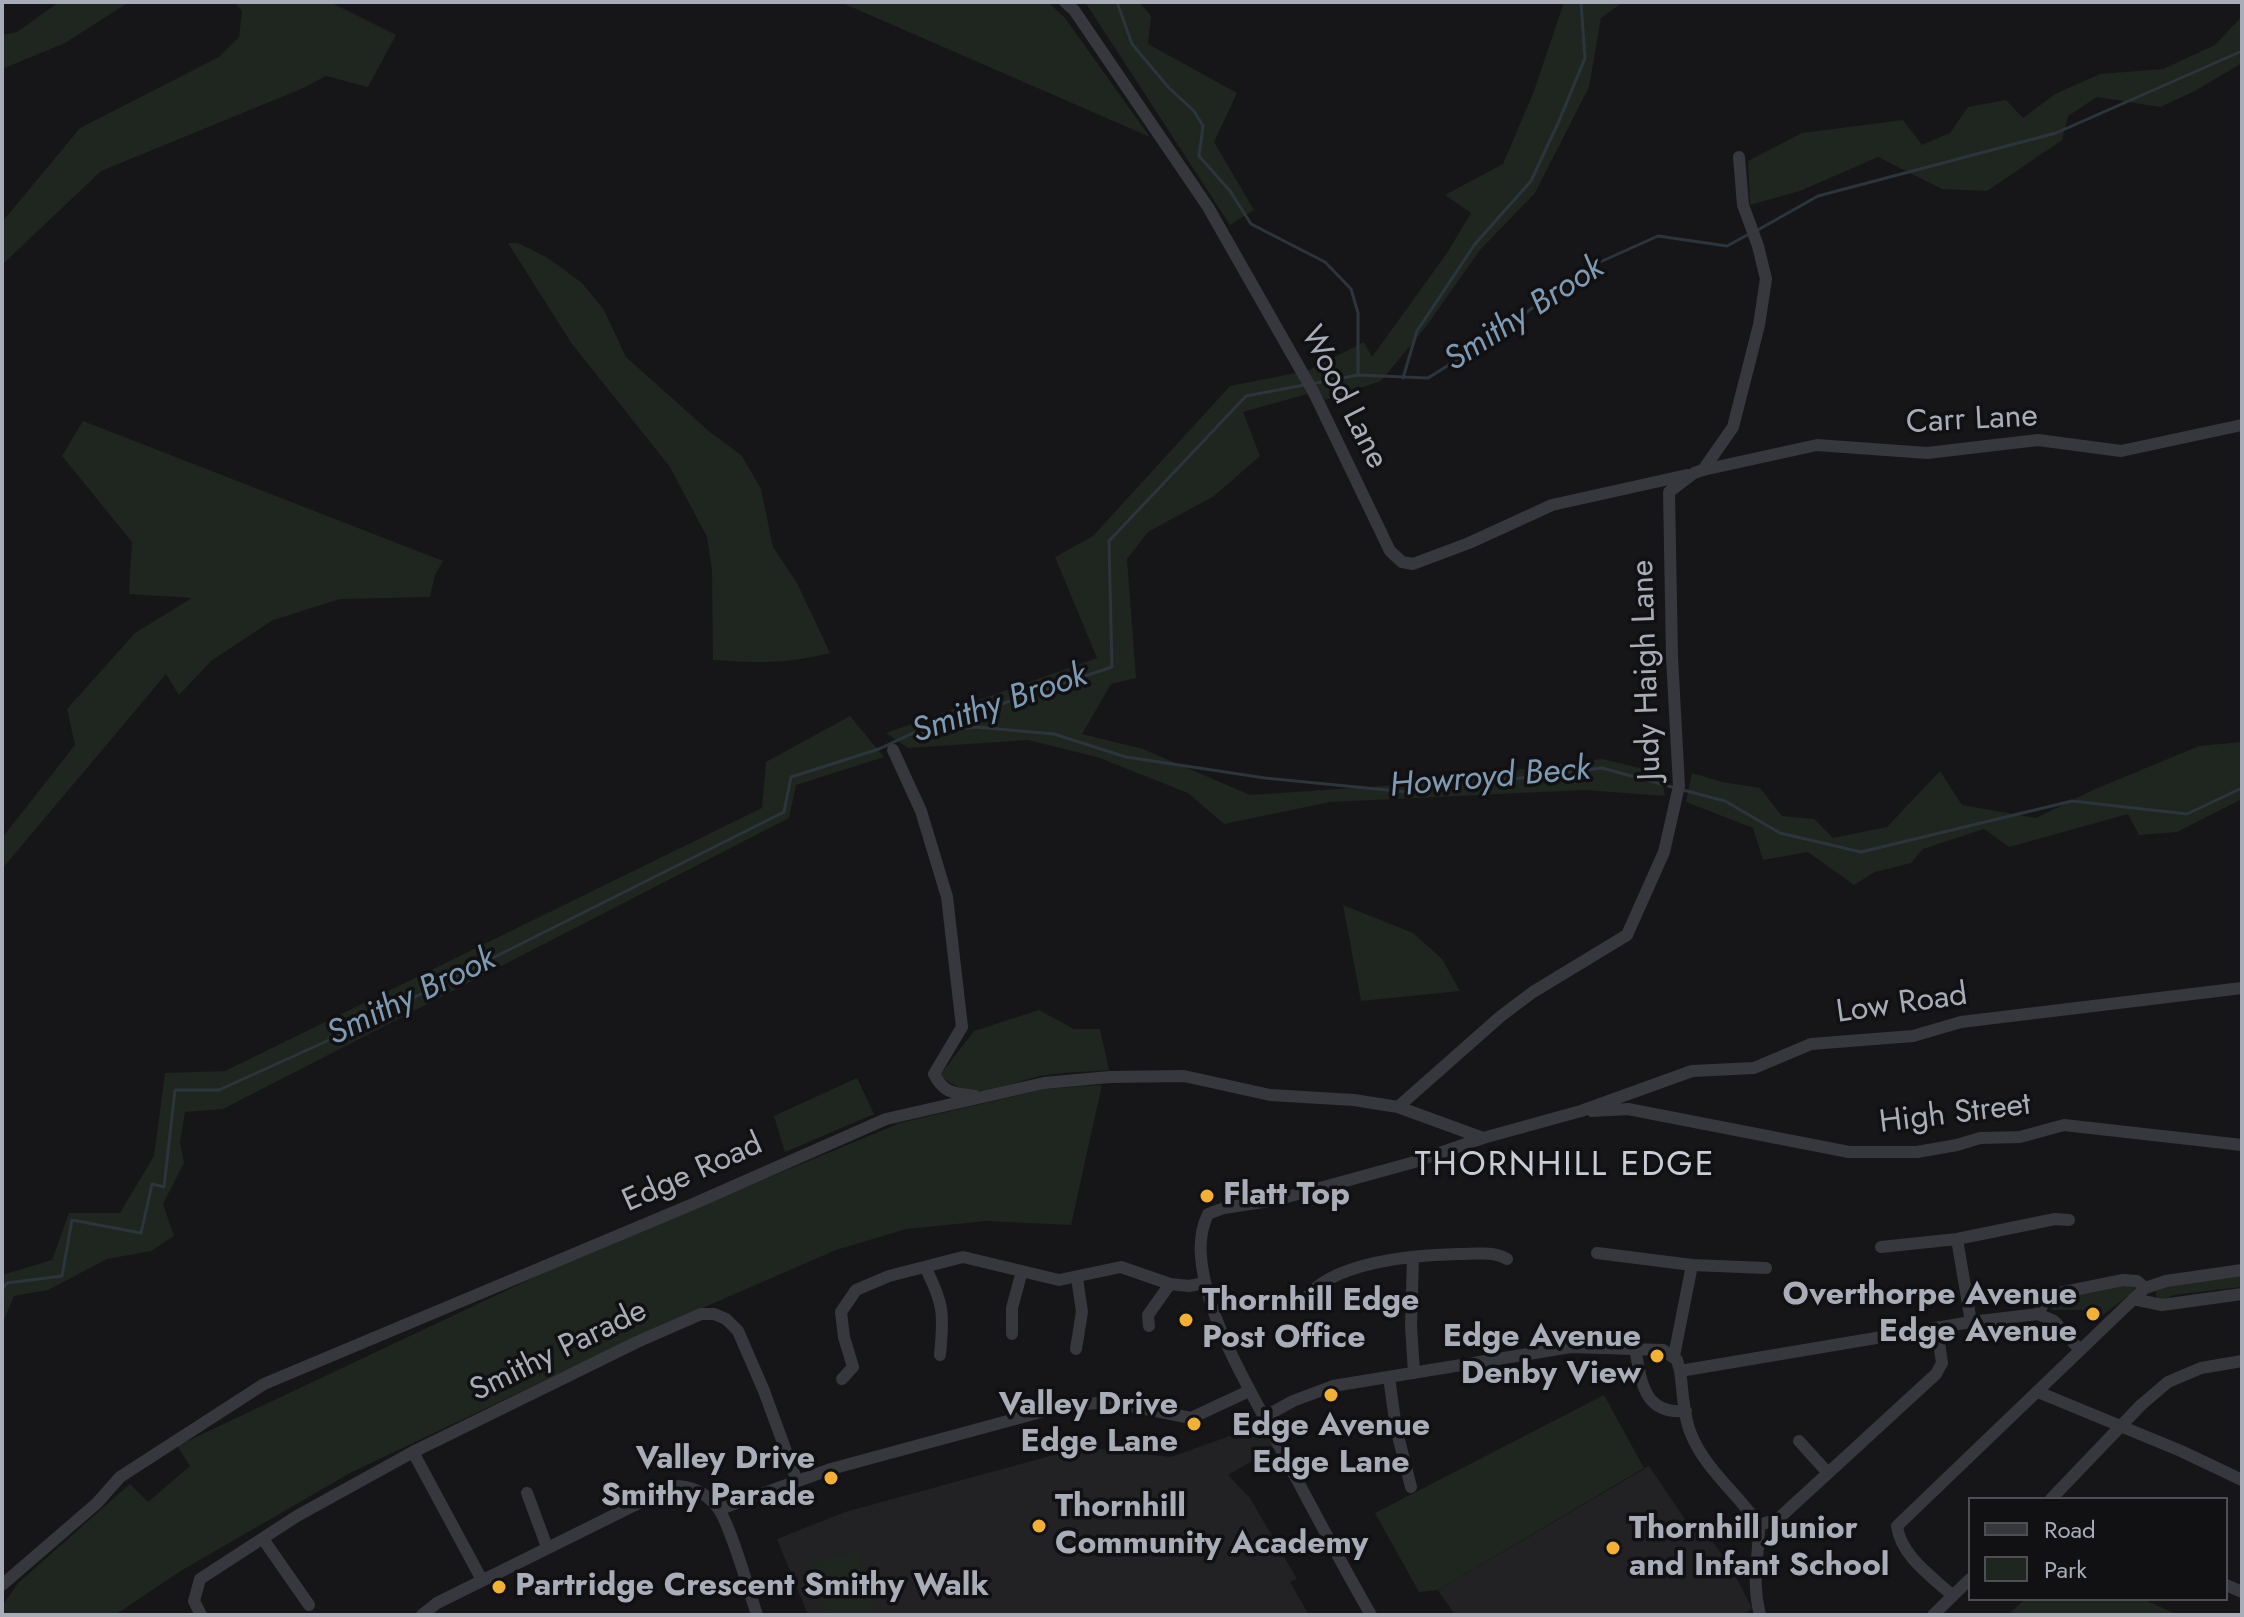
<!DOCTYPE html>
<style>
body{margin:0}
#map{position:relative;width:2244px;height:1617px;overflow:hidden;background:#161618;font-family:Jost,sans-serif}
canvas{display:block}
.frame{position:absolute;inset:0;border:4px solid #a8adb8;pointer-events:none}
.legend{position:absolute;left:1968px;top:1497px;width:260px;height:104px;box-sizing:border-box;background:#111113;border:2px solid #4d4f55;margin:0;padding:10px 14px;list-style:none;font-size:24px;color:#a8adb8}
.legend li{display:flex;align-items:center;gap:16px;height:40px}
.legend b{width:40px;border:2px solid #4d4f55}
</style>
<div id="map">
<canvas width="2244" height="1617"></canvas>
<div class="frame"></div>
<ul class="legend">
<li><b style="height:10px;background:#37383d"></b>Road</li>
<li><b style="height:22px;background:#1e261f"></b>Park</li>
</ul>
</div>
<script>
const ctx = document.querySelector('canvas').getContext('2d');
ctx.lineJoin = 'round';
function paint(path, color) { ctx.fillStyle = color; ctx.fill(path, 'evenodd'); }
function strokePath(path, color, width, dash) { ctx.strokeStyle = color; ctx.lineWidth = width; ctx.lineCap = dash ? 'butt' : 'round'; ctx.setLineDash(dash || []); ctx.stroke(path); }
function label(font, color, halo, rows, align = 'center') {
  ctx.font = font + ' Jost,sans-serif'; ctx.lineWidth = 7; ctx.setLineDash([]); ctx.textBaseline = 'middle'; ctx.strokeStyle = halo; ctx.fillStyle = color; for (const [text, x, y, turn = 0] of rows) {
    ctx.save(); ctx.translate(x, y); ctx.rotate((+turn || 0) * Math.PI / 180); ctx.textAlign = isNaN(turn) ? turn : align; if (halo) ctx.strokeText(text, 0, 0); ctx.fillText(text, 0, 0); ctx.restore();
  }
}
paint(new Path2D(`
 M1266,1423L1278,1446L1228,1475L1250,1498L1297,1579L1290,1582L1309,1615H808L777,1539L845,1512L1083,1447L1171,1457Z
 M1649,1466L1691,1528L1699,1523L1731,1567L1752,1608L1745,1615H1455L1438,1590Z`), '#222225');
paint(new Path2D(`
 M59,2H129L65,43L2,69V35L17,32Z
 M234,2H330L396,35L368,87L326,76L301,89L101,171L2,265V222L80,128L219,57L239,37L242,11Z
 M840,2H1048L1065,18L1150,137Z
 M1085,2H1139L1151,16L1148,44L1237,93L1214,142L1254,210L1230,225Z
 M1564,2H1623L1601,18L1589,87L1535,193L1480,250L1425,328L1381,381L1325,400L1307,371L1364,342L1372,357L1447,253L1471,213L1445,195L1503,164L1534,91Z
 M2242,16V63L2195,91L2160,107L2097,97L2068,116L2062,140L1987,191L1942,189L1878,157L1800,191L1750,205L1748,161L1802,133L1903,120L1922,145L1950,133L1968,107L2006,100L2023,118L2055,94L2100,74L2163,69L2215,45Z
 M508,243H518L548,258L582,283L604,310L626,357L710,432L742,456L761,489L773,547L797,583L830,653C788,664 756,663 713,660L712,570L707,537L670,467L572,344Z
 M1296,373L1307,394L1243,412L1260,456L1214,496L1148,532L1127,559L1136,678L1111,684L1082,734L1143,749L1250,795L1397,785L1602,759L1661,773L1665,796L1585,790L1330,802L1224,824L1188,793L1097,757L1028,740L908,748L886,733L1097,658L1055,557L1093,536L1230,386Z
 M83,421L443,561L435,575L430,597L340,599L273,620L211,661L179,695L166,674L2,869V838L75,745L67,709L135,633L192,598L129,594L132,542L62,456Z
 M850,716L884,757L796,785L789,818L223,1109L185,1112L180,1142L184,1163L163,1204L174,1236L151,1251L107,1259L48,1290L14,1296L2,1324V1275L52,1260L69,1213H120L154,1156L165,1073L225,1071L762,808L766,762Z
 M2242,742V799L2177,832L2139,835L2128,814L2009,847L1984,829L1923,849L1911,863L1875,872L1854,885L1808,852L1763,860L1753,828L1686,802L1692,773L1722,782L1760,788L1782,816L1814,819L1833,838L1887,827L1940,771L1962,805L2036,818L2093,790L2199,746Z
 M1343,905L1413,933L1442,959L1460,991L1361,1001Z
 M1039,1010L1074,1029H1100L1109,1070C1086,1072 1062,1072 1040,1076C1002,1085 974,1105 940,1075L974,1031Z
 M857,1078L874,1114L785,1152L774,1116Z
 M1102,1085L1071,1225L986,1221L906,1229L836,1250L638,1336L350,1473L179,1572L115,1615H2V1606L18,1583L130,1484L148,1502L190,1466L177,1446L575,1258L900,1123L1045,1089Z
 M2242,1275V1287L2174,1295L2162,1300L2156,1297V1289L2166,1286Z
 M2128,1285H2133L2135,1288L2133,1292L2099,1318L2092,1308L2088,1310H2053L2048,1306L2054,1300Z
 M1604,1395L1644,1468L1438,1590L1419,1592L1375,1513Z
 M859,1551L877,1615H826L810,1563Z
 M2025,1599H2143L2178,1615H2008Z`), '#1e261f');
strokePath(new Path2D(`
 M1117,2L1132,44L1169,88L1194,111L1203,126L1199,156L1230,191L1251,224L1325,262L1351,289L1358,313V374
 M1756,231L1818,196L2056,133L2242,51
 M1403,378L1417,331L1475,244L1531,181L1559,121L1585,58L1581,2
 M1311,384L1358,375L1428,378L1500,333L1580,271L1658,236L1727,246L1749,234
 M914,735L976,727L1054,734L1126,757L1265,778L1407,792L1602,768L1676,788
 M1683,790L1725,801L1780,833L1861,852L2072,801L2187,814L2242,788
 M2,1290L7,1283L62,1276L72,1220L141,1233L152,1184L164,1187L175,1090H219L327,1041L784,812L791,777L879,749L911,734L1112,667L1109,541L1246,396L1304,385`), '#2c353c', 3);
strokePath(new Path2D(`
 M1065,2L1074,10L1208,207L1315,395L1390,551L1402,562L1413,564L1469,543L1552,505L1687,475
 M1703,470L1817,445L1927,453L2038,440L2121,451L2242,425
 M893,750L921,811L947,897L962,1027L934,1074C944,1094 955,1093 975,1096
 M1398,1107L1501,1016L1533,992L1627,935L1664,852L1679,786L1672,657L1669,492L1694,473L1703,470L1733,427L1759,325L1766,279L1758,246L1743,205L1739,157
 M1592,1111L1628,1109L1849,1152H1917L1957,1145L1980,1138L2020,1137L2064,1125L2242,1145
 M1881,1247L1957,1239
 M1597,1253L1692,1265L1766,1268
 M1413,1257L1411,1326L1414,1373
 M925,1267C944,1304 944,1314 940,1355
 M2133,1299L2162,1305L2242,1294
 M1304,1301C1330,1261 1416,1255 1459,1254C1475,1254 1493,1251 1507,1259
 M2038,1314L2046,1298L2054,1294L2123,1280L2137,1281L2145,1288
 M1971,1322L1957,1239L2055,1219L2069,1220
 M1149,1326L1148,1315L1170,1284
 M1012,1334V1308L1022,1271
 M1635,1347C1641,1381 1643,1415 1686,1411
 M1076,1349L1082,1312L1077,1278
 M1674,1356L1692,1265
 M1680,1371C1683,1391 1683,1415 1691,1434C1705,1469 1738,1494 1759,1525L1778,1519L1936,1374L1942,1363L1937,1328
 M1389,1377L1396,1428L1411,1487
 M842,1379L853,1367L844,1337L841,1312L856,1290L889,1276L963,1257L1059,1280L1121,1267L1170,1284L1189,1286L1205,1283
 M2038,1392L2181,1451L2242,1480
 M1264,1417L1293,1401L1333,1386L1571,1347L1663,1350L1677,1360L1680,1371L1971,1322L2038,1314L2054,1321L2080,1350
 M1799,1441L1828,1473
 M413,1452L482,1580
 M527,1493L547,1547
 M2051,1499L2141,1405L2168,1382L2201,1368L2242,1361
 M720,1509L831,1469L1063,1406L1098,1403L1126,1405L1191,1418L1249,1391
 M1759,1525C1759,1559 1751,1580 1760,1615
 M263,1539L309,1605
 M2,1585L97,1503L120,1477L264,1384L693,1204L886,1119L1044,1083L1110,1077L1184,1076L1270,1095L1354,1100L1398,1107L1483,1138
 M2226,1585L2242,1592
 M1953,1596C1931,1576 1901,1556 1897,1526L2145,1288L2166,1281L2242,1270
 M201,1615L194,1601L200,1579L297,1516L413,1452L637,1342L701,1314H714L726,1319L738,1331L764,1391L797,1481
 M422,1615L437,1603L673,1486C692,1486 705,1492 717,1507C729,1520 750,1594 757,1615
 M1371,1615C1333,1549 1298,1482 1263,1415C1241,1374 1217,1331 1206,1286C1200,1261 1197,1237 1208,1214L1224,1208L1276,1200L1411,1163L1483,1138L1581,1111L1692,1071L1754,1068L1811,1044L1913,1036L1961,1022L2242,988
 M1933,1615L1970,1579`), '#37383d', 12);
for (const [x, y, r, color] of [
 [1207,1196,8,"#f2b134"],
 [2093,1314,8,"#f2b134"],
 [1186,1320,8,"#f2b134"],
 [1657,1356,8,"#f2b134"],
 [1331,1395,8,"#f2b134"],
 [1194,1424,8,"#f2b134"],
 [831,1478,8,"#f2b134"],
 [1039,1526,8,"#f2b134"],
 [1613,1548,8,"#f2b134"],
 [499,1587,8,"#f2b134"]
]) { const dot = new Path2D(); dot.arc(x, y, r, 0, 2 * Math.PI); ctx.fillStyle = color; ctx.fill(dot); strokePath(dot, '#111113', 3); }
label('32px', '#a8adb8', '#111113', [
 ["Wood Lane",1343,398,63],
 ["Carr Lane",1972,421,-3],
 ["Judy Haigh Lane",1648,670,-92],
 ["Low Road",1902,1005,-8],
 ["High Street",1955,1115,-7],
 ["Edge Road",693,1174,-24],
 ["Smithy Parade",559,1352,-26]
]);
label('bold 32px', '#a8adb8', '#111113', [
 ["Flatt Top",1223,1196],
 ["Overthorpe Avenue",2077,1296,"right"],
 ["Edge Avenue",2077,1333,"right"],
 ["Thornhill Edge",1202,1302],
 ["Post Office",1202,1339],
 ["Edge Avenue",1641,1338,"right"],
 ["Denby View",1641,1375,"right"],
 ["Valley Drive",1178,1406,"right"],
 ["Edge Lane",1178,1443,"right"],
 ["Edge Avenue",1331,1427,"center"],
 ["Edge Lane",1331,1464,"center"],
 ["Valley Drive",815,1460,"right"],
 ["Smithy Parade",815,1497,"right"],
 ["Thornhill",1055,1508],
 ["Community Academy",1055,1545],
 ["Thornhill Junior",1629,1530],
 ["and Infant School",1629,1567],
 ["Partridge Crescent Smithy Walk",515,1587]
], 'left');
label('italic 34px', '#7f9bb3', '#111113', [
 ["Smithy Brook",1525,315,-33],
 ["Smithy Brook",1000,705,-19],
 ["Howroyd Beck",1490,779,-5],
 ["Smithy Brook",412,998,-26]
]);
ctx.letterSpacing = '2px';
label('34px', '#c9ccd4', '#111113', [
 ["THORNHILL EDGE",1565,1167]
]);
ctx.letterSpacing = '0px';
</script>
